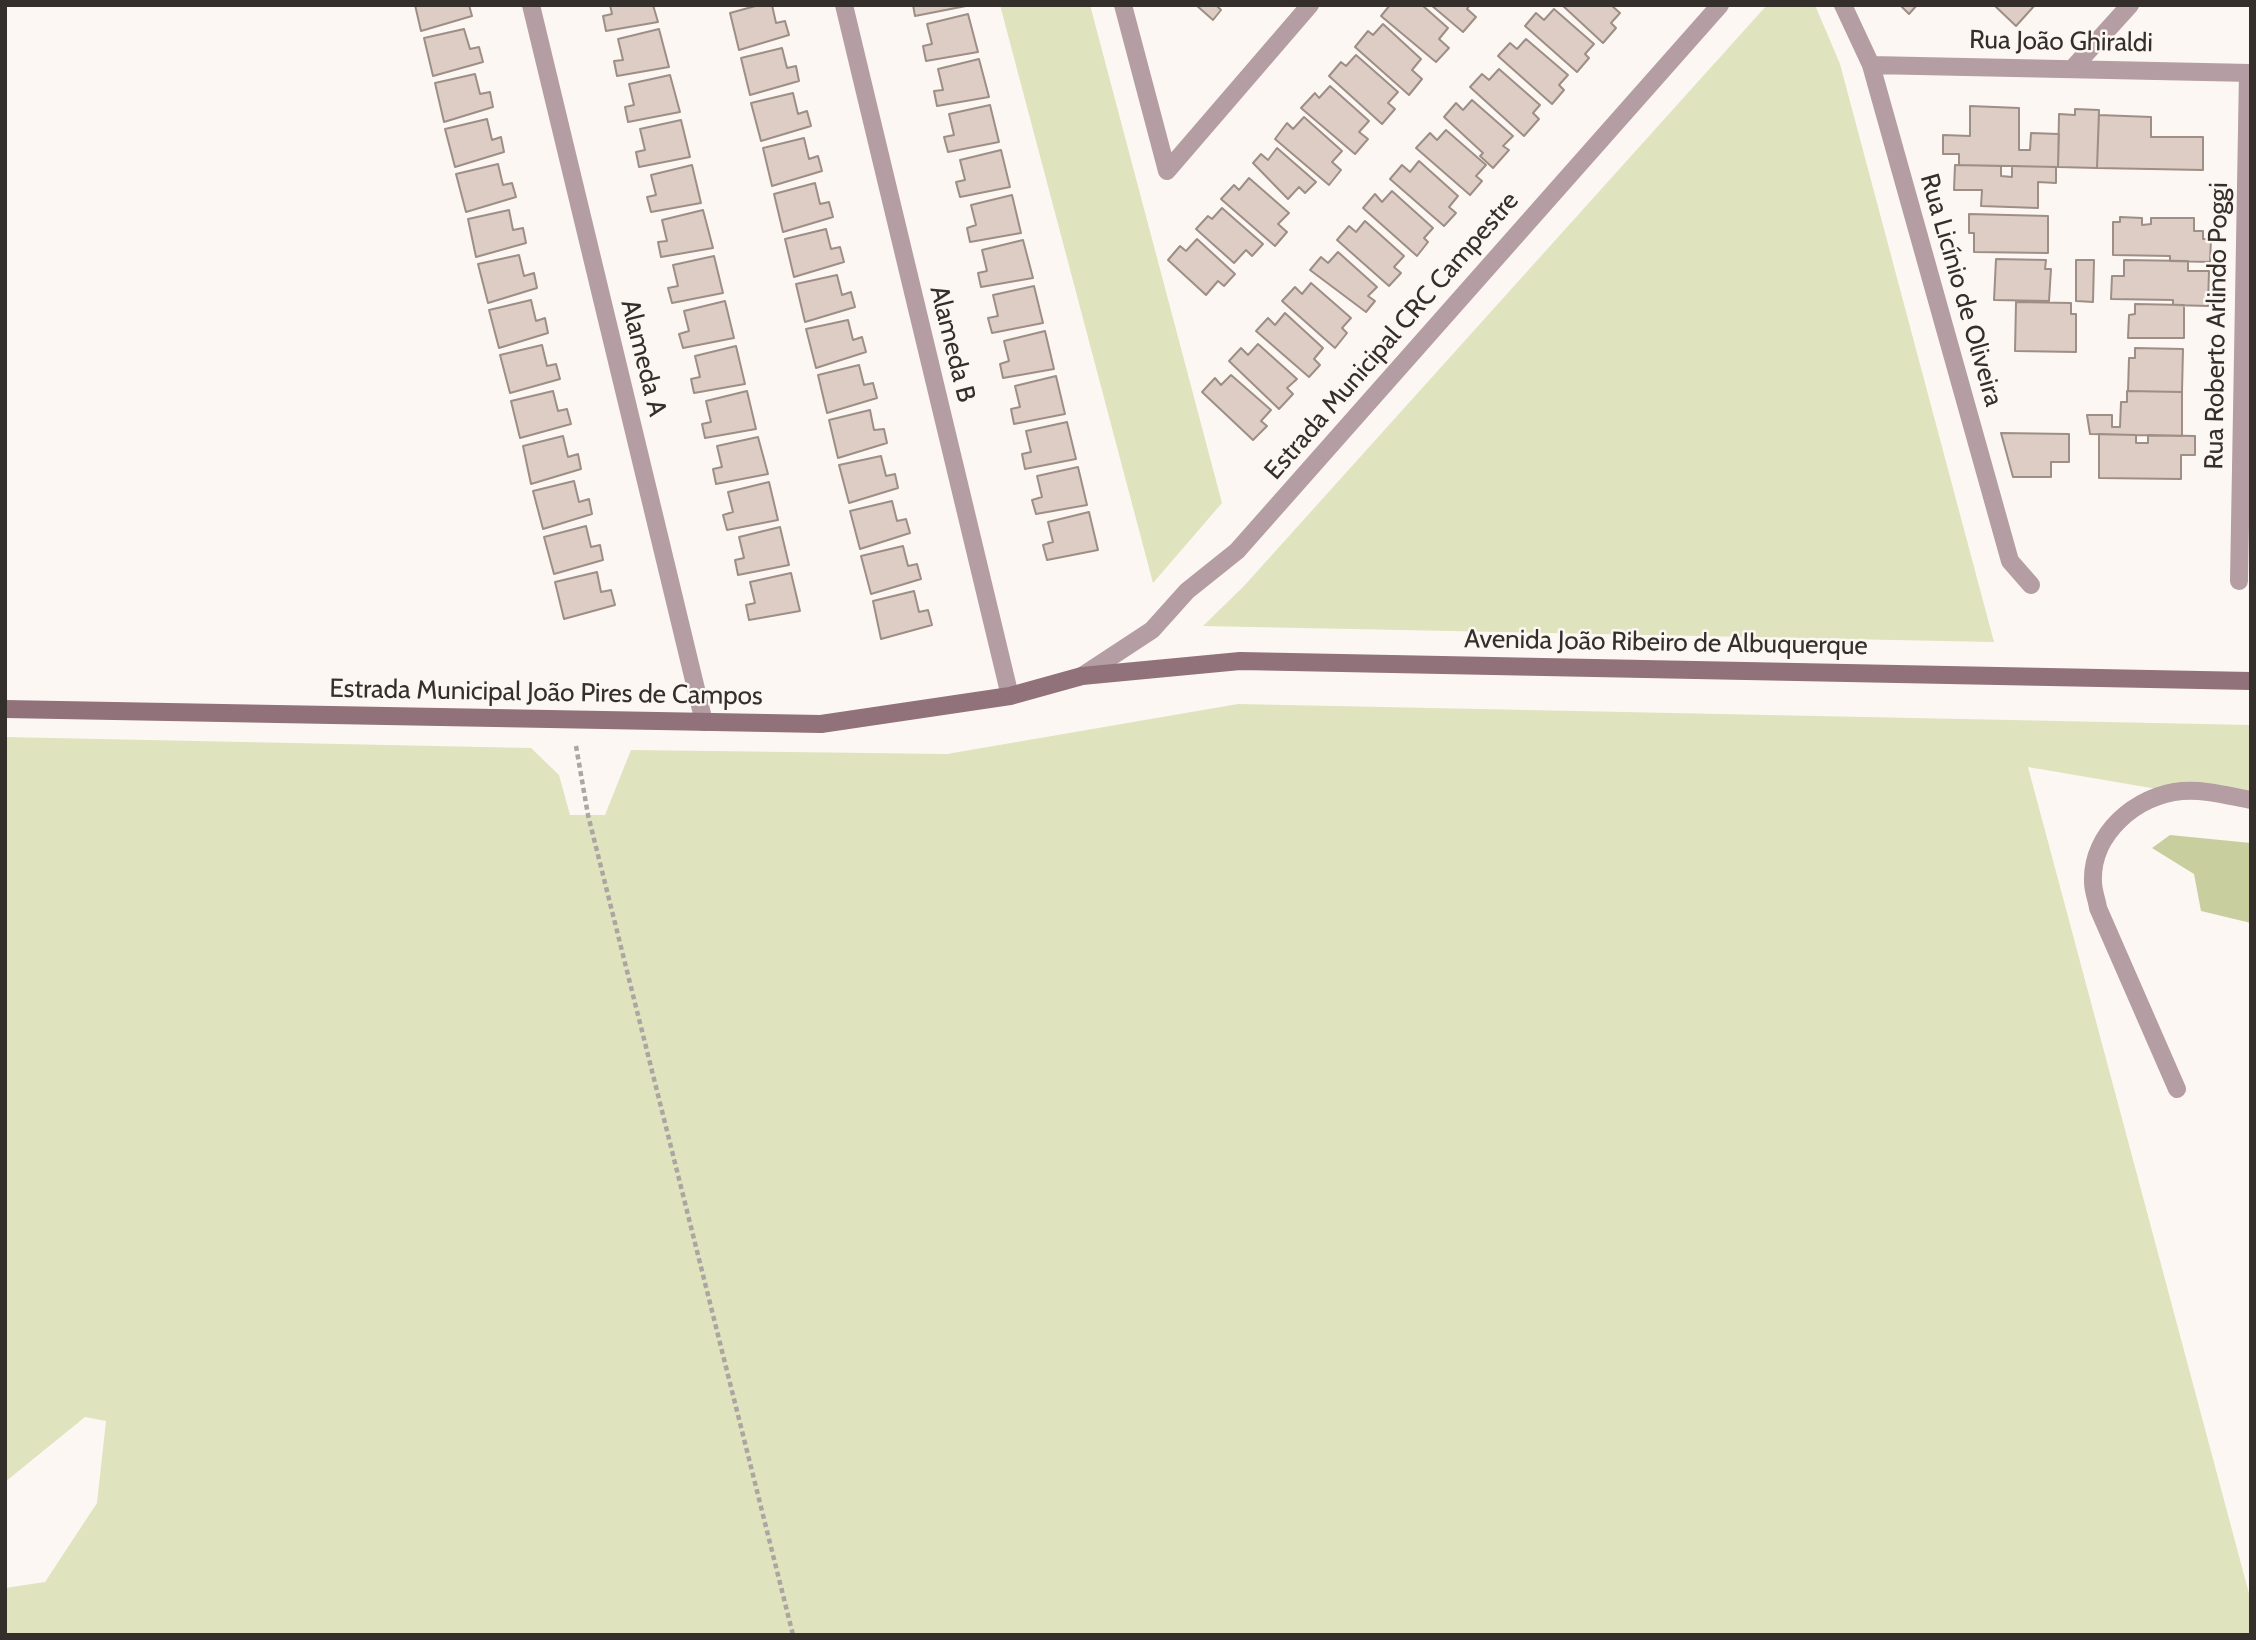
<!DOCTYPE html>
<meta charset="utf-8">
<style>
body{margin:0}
#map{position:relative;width:2256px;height:1640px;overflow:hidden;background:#fdf7f3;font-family:Cabin,sans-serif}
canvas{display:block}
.frame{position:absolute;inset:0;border:7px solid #352f2c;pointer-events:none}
</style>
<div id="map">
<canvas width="2256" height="1640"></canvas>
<div class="frame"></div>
</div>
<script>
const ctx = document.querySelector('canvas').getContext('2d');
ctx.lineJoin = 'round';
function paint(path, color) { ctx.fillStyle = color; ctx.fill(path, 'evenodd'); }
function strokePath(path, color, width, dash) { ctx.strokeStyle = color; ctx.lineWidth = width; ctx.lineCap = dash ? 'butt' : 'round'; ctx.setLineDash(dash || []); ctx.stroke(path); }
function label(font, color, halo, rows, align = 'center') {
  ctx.font = font + ' Cabin,sans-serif'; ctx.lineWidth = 5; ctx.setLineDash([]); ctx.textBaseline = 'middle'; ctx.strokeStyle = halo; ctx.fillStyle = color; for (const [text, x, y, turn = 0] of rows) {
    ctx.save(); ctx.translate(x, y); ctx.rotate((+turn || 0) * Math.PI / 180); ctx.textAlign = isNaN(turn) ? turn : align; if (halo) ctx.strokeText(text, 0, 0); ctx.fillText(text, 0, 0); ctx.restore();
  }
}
paint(new Path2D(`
 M1000,5H1090L1222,503L1153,583Z
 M1767,5H1815L1840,64L1994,642L1203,626L1244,586Z
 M1238,704L2251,725V805L2028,767L2251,1601V1635H5V1588L45,1582L97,1503L106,1421L85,1417L5,1482V737L531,748L559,775L570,815H605L631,750L947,754Z`), '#dfe3be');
paint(new Path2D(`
 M2170,835L2251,843V923L2201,911L2194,874L2152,848Z`), '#c9ce9f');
const building = new Path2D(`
 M415,5H469L472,16L421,31Z
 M610,5H653L658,22L606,31L603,16L612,14Z
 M759,5H772L776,23L785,21L789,35L739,50L730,13Z
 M913,5H966V6L915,16Z
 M1196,5H1216L1221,10L1213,20Z
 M1390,5H1422L1448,28L1439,39L1449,48L1436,62L1381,16Z
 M1431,5H1470L1467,9L1476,17L1463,32Z
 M1562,5H1611L1620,13L1611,23L1616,28L1603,43Z
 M1900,5H1917L1909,14Z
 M1994,5H2035L2016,26Z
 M1554,9L1594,44L1585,54L1589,58L1577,72L1525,26L1536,13L1544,20Z
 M968,14L978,52L926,61L923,46L932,44L927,24Z
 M1383,24L1421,59L1412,70L1422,79L1409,95L1355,47L1368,31L1373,35Z
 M464,29L470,49L479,47L483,62L433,76L424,38Z
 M659,29L669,67L617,76L614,61L623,60L618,39Z
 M1526,39L1568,75L1559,85L1564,90L1552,104L1498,56L1510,43L1517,49Z
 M782,48L787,68L796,66L799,81L750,95L741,58Z
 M1356,55L1398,92L1388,103L1395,109L1382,124L1329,76L1341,62L1346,66Z
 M979,59L989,97L937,106L934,91L943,90L938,69Z
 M1499,69L1540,105L1533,113L1539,119L1524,136L1470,87L1482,74L1489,80Z
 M475,74L480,94L490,92L493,107L444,122L435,83Z
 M670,75L680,112L628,122L625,107L634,105L629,84Z
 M1330,86L1369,121L1359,132L1368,139L1355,154L1301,108L1315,93L1319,98Z
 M793,93L798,114L807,111L811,126L761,141L751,103Z
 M1472,100L1513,136L1503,146L1509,150L1493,168L1480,156L1483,153L1444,117L1456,103L1463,110Z
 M990,105L999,142L948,152L944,137L954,135L949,114Z
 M1970,106L2019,108V150H2030L2031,133L2059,134L2058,167L1959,165V154H1943V135L1970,136Z
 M2075,109L2099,110L2097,168L2058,167L2059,114L2075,115Z
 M2099,115L2151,117V137H2203V170L2097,168Z
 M1304,117L1342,151L1332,162L1341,170L1329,185L1275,139L1287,123L1293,129Z
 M487,119L492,140L501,137L504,152L455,167L445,129Z
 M681,120L690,157L639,167L636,152L645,150L640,129Z
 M1446,130L1486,165L1476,176L1482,181L1470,195L1416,148L1430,133L1437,140Z
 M804,138L809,159L818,156L822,171L772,186L763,148Z
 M1277,148L1316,182L1305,193L1299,187L1288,199L1253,163L1261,154L1268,160Z
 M1001,150L1010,187L960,197L956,182L965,180L960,160Z
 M1419,161L1458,196L1449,207L1456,213L1444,226L1390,179L1402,165L1410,172Z
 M498,164L503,185L512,183L516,197L466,212L456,174Z
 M692,165L701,203L651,212L647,197L656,195L651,175Z
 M1955,165L2001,166V176L2012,177V166L2056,167V183L2038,182V208L1981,206L1982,190H1954Z
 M1249,178L1289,213L1278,224L1287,232L1275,246L1221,199L1234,185L1239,190Z
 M815,183L820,204L829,202L833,217L783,232L774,194Z
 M1392,191L1433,228L1424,238L1428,242L1417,256L1363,208L1375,194L1382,202Z
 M1012,195L1021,233L970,242L967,228L976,225L971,205Z
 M1222,208L1263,244L1252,256L1246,250L1234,263L1196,229L1208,216L1212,219Z
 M509,210L513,230L523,228L526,243L476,257L468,219Z
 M703,210L713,248L661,257L658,242L667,241L662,220Z
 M1969,214L2048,216V253L1974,252V233H1969Z
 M2120,217L2142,218V225L2151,224V218H2194V231H2203V239H2211L2210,262L2170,261V256L2113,255V222H2120Z
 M1365,221L1404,256L1394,267L1401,273L1389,286L1337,240L1349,226L1356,232Z
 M826,229L831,249L840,247L844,262L794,277L785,239Z
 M1197,239L1235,274L1224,286L1218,281L1206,295L1168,260L1180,246L1186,251Z
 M1023,240L1033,278L981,287L978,273L987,271L982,250Z
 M1338,252L1377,287L1368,296L1375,301L1366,312L1310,270L1321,257L1328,263Z
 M519,255L524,276L534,273L537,288L488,303L478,264Z
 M714,256L723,293L672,303L668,288L678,286L673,265Z
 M1996,259L2046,260L2045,269H2051L2049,301L1994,300Z
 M2076,260H2094L2093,302L2076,301Z
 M2124,260L2188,261V271H2209L2208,306L2173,305V300L2111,299L2112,276H2124Z
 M837,275L842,295L851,292L855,307L805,322L796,284Z
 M1311,283L1351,318L1342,328L1347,333L1335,348L1282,301L1295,287L1302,294Z
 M1034,286L1043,323L992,333L988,318L998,316L993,295Z
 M531,300L536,321L545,318L548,333L499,348L489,310Z
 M725,301L734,338L683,348L679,334L689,331L684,311Z
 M2016,302L2071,303V314H2076V352L2015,351Z
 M2135,304L2184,305V338H2128L2129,315L2135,314Z
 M1285,313L1323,348L1314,359L1320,365L1309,377L1256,331L1268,318L1275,325Z
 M848,320L853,340L862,337L866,352L816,368L806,329Z
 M1045,331L1054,369L1003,378L1000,364L1009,361L1004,341Z
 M1258,344L1297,379L1287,388L1293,394L1279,409L1229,361L1241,348L1248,355Z
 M542,345L547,366L556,364L560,379L510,393L500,355Z
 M736,346L745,384L694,393L691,379L700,377L695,356Z
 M2135,348L2183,349L2182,392L2128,391L2129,358H2135Z
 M859,365L864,385L873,383L877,398L827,413L818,375Z
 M1231,375L1271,410L1261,421L1267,426L1253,440L1202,392L1215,378L1221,385Z
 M1056,376L1065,414L1014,424L1011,409L1020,407L1015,386Z
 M553,391L558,411L567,409L571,424L520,438L511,401Z
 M747,391L756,429L705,438L702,424L711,422L706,401Z
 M2127,391L2182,392V436L2090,434L2087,415H2112V427H2120L2121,402H2127Z
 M870,410L874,430L884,429L887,443L838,458L829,420Z
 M1067,422L1076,459L1025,469L1022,454L1031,452L1026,431Z
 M2001,433L2069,434V462H2051V477H2013Z
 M2099,434L2136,435V443H2148V435L2195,436V455H2181V479L2099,478Z
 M563,436L568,457L578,454L581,469L531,484L523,446Z
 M758,437L768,474L716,484L713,469L722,467L717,446Z
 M881,456L886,476L895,474L898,488L849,503L839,465Z
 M1078,467L1087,505L1036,514L1032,500L1042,497L1037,476Z
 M574,481L579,502L589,499L592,514L543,529L533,491Z
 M769,482L778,520L727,530L723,515L733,512L728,492Z
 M892,501L897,521L906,519L910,533L860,549L850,511Z
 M1089,512L1098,550L1047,560L1043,545L1053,542L1048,522Z
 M586,526L591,547L600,545L603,560L554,574L544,537Z
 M780,527L789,565L738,575L735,560L744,558L739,537Z
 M903,546L908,566L917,564L921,579L871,594L861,556Z
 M597,572L601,592L611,590L615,605L564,619L555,582Z
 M791,573L800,611L749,620L746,605L755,603L750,582Z
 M914,591L919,612L928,610L932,625L881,639L873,601Z`);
paint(building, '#ddcdc5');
strokePath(building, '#9d8e86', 2);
strokePath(new Path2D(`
 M576,746L588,815L793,1635`), '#aca6a2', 4.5, [5, 3.5]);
strokePath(new Path2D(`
 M2177,1089L2098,908C2097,900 2093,891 2093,882C2091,834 2136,795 2182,791C2204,789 2229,796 2251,800`), '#b49da3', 18);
strokePath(new Path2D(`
 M531,5L704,722
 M844,5L1010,696
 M1123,5L1167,171
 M1843,5L1871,65L2010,561L2031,585
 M1871,65L2251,73
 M2072,69L2130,5
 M1167,171L1310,5
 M2239,581L2248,73
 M1082,676L1152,630L1187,591L1237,551L1720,5`), '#b49da3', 18);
strokePath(new Path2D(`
 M5,709L821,724L1010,696L1082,676L1240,661L2251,681`), '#91717a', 18);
label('26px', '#352f2c', '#fdf7f3', [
 ["Rua João Ghiraldi",2061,42,1],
 ["Rua Licínio de Oliveira",1961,290,74],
 ["Rua Roberto Arlindo Poggi",2217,326,-89],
 ["Estrada Municipal CRC Campestre",1392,336,-49],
 ["Alameda B",952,344,76],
 ["Alameda A",643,358,76],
 ["Avenida João Ribeiro de Albuquerque",1666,643,1],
 ["Estrada Municipal João Pires de Campos",546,693,1]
]);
</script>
